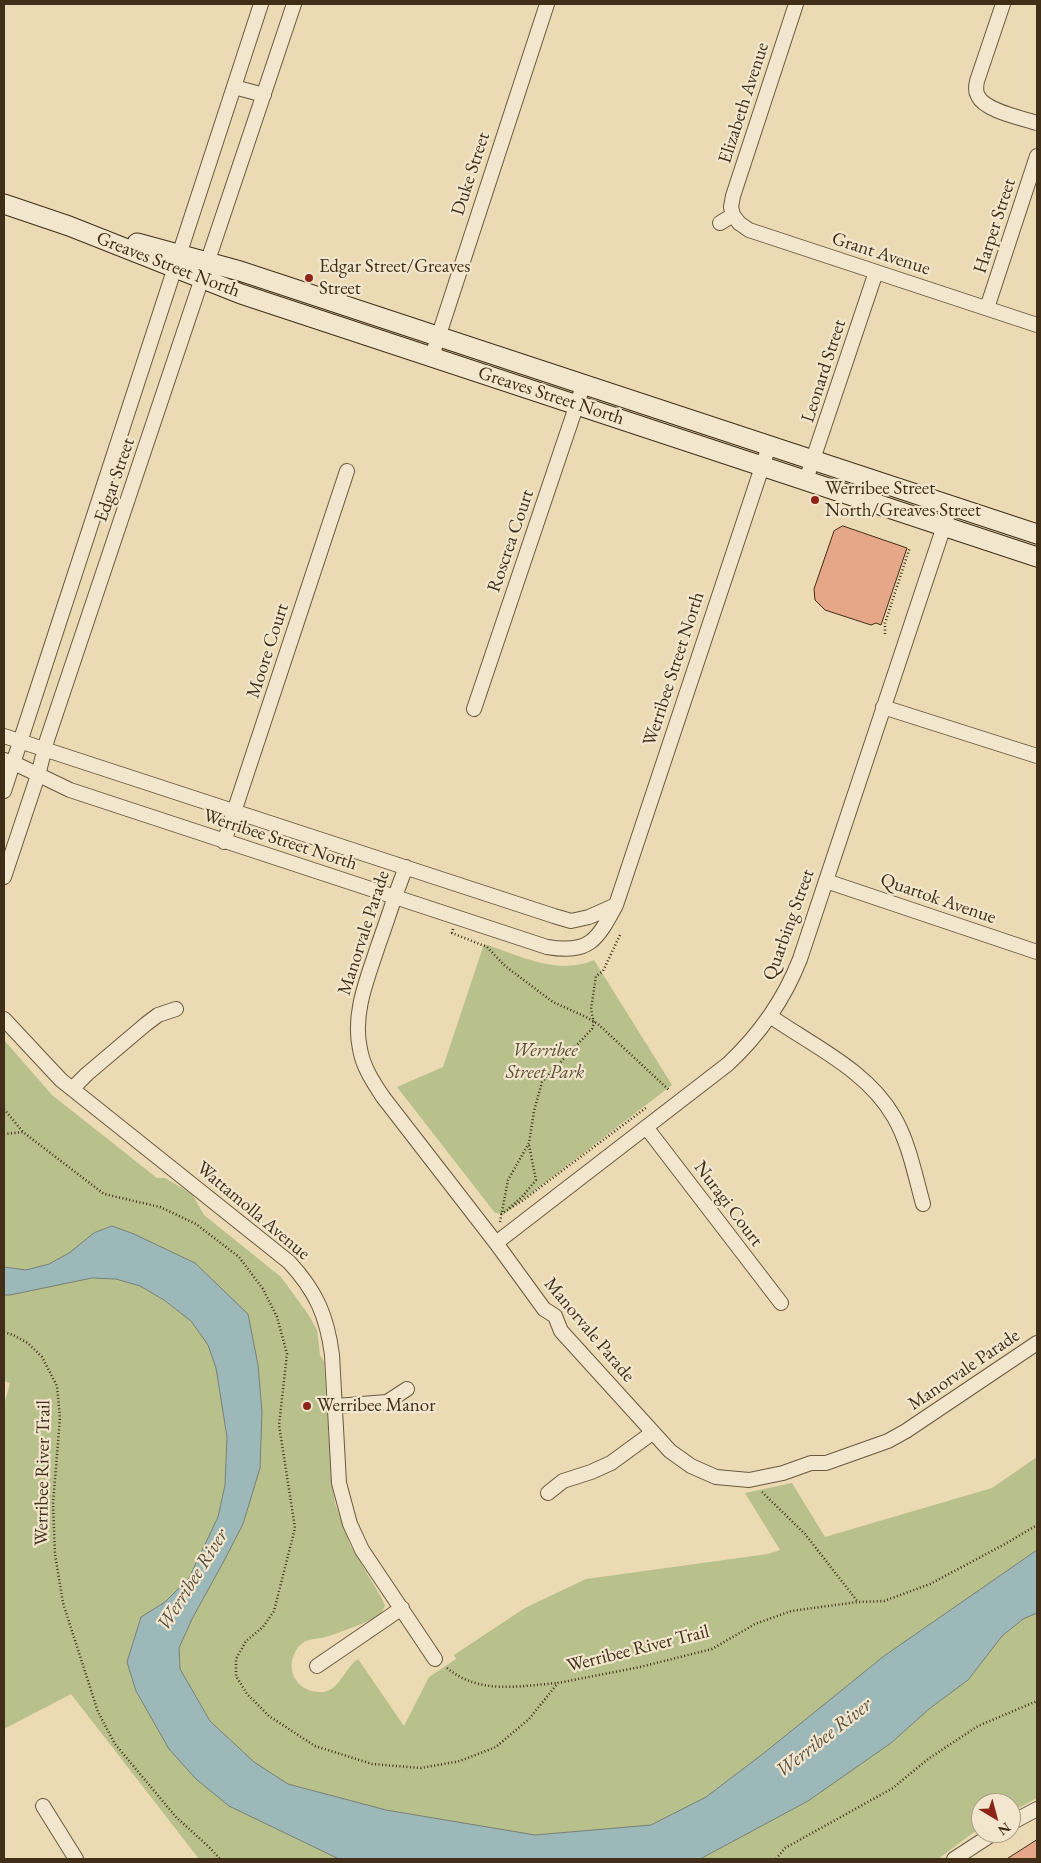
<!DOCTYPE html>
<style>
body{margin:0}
#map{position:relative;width:1041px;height:1863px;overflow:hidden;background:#ebdab3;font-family:"EB Garamond",serif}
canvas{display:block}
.frame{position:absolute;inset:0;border:5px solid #402e18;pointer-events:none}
.north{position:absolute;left:971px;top:1793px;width:50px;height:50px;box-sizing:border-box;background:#f2e7ce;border:1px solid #ab9d85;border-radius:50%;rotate:143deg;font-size:14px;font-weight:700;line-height:20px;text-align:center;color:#402e18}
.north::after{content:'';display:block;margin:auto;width:18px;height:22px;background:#8f2418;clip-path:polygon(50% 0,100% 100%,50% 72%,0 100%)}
</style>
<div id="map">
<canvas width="1041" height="1863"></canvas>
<div class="frame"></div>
<div class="north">N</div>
</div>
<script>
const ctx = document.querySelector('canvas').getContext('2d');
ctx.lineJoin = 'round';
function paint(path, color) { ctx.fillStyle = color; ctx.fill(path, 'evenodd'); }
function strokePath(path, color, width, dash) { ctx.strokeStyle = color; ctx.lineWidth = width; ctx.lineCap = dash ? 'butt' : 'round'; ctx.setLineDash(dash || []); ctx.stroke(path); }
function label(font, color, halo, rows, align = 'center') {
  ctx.font = font + ' "EB Garamond",serif'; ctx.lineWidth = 4.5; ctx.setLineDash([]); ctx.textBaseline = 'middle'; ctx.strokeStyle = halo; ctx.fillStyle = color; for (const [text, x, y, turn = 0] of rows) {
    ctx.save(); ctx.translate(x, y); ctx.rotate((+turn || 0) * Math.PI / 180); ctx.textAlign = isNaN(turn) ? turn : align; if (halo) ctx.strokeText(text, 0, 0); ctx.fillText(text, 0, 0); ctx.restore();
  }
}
paint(new Path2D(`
 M484,944C519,955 557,976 594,960L672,1085L504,1214L495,1213L397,1087L443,1067Z
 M4,1040L52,1095L157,1178H165L192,1194L204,1215L281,1277L308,1314L317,1330L320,1355L324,1362L331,1478L335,1503L350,1545L381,1597L385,1606C383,1609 381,1614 378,1616C371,1621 338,1633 329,1636C313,1641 302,1636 294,1655C290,1663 291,1673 296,1680C300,1686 305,1689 312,1691C339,1698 341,1671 358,1659L404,1726L429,1677L456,1659L454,1655L525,1608L586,1579L768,1554L780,1550L745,1493L792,1483L825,1537L992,1488L1037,1457V1798L1011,1812V1803H981V1827L938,1859H199L71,1694L4,1729V1405L10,1383L4,1381Z`), '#b8c08c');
const water = new Path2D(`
 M112,1226L134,1234L195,1263L248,1314L258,1365L262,1412L260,1468L243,1524L225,1559L192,1619L179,1648L180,1669L210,1721L254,1762L288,1784L386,1810L535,1835L651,1825L706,1797L764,1753L884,1656L1037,1550V1613L1023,1619L1002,1636L968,1680L929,1709L891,1743L808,1801L700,1859H339L229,1806L196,1779L169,1749L136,1691L127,1662L141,1617L165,1602L189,1578L218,1517L225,1485L227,1437L216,1368L208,1345L191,1321L164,1300L140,1286L116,1279L92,1278L10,1295H4V1267L26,1270L49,1264L69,1253L94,1233Z`);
paint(water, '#9db8b8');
strokePath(water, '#788178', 1);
const building = new Path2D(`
 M843,526L907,548L881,625L876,623L871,625L825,610L815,600L814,589L834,531Z
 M1037,1840V1859H1007Z`);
paint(building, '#e5a787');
strokePath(building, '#402e18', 1);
const street = new Path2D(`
 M1003,4L977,81C976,86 975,91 978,96C985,111 1022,118 1037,123
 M234,87L264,95
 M733,215L731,207L733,196L796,4
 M720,223L733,215L739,223L749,230L1037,325
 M987,308L1037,156
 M432,356L547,4
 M806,480L876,272
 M883,707L1037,756
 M474,709L583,386
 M4,736L554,916L571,921L589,917L616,905
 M4,760L14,763L70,790L547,947C590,954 597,940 616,905L769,446
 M4,791L261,4
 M224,842L347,471
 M406,867C396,892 388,918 379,943C368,977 352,1013 360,1049C363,1067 373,1082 383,1097L496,1243L544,1309L555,1316L561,1331L670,1451L691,1466L716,1477L749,1480L783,1473L811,1463H826L888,1441L906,1431L1037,1343
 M4,877L38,775L47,740L294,4
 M826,881L1037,952
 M770,1016C813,1046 867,1070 894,1117C909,1143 915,1175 923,1204
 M4,1019L61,1080L289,1262C316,1291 327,1316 332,1355L339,1483L350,1524L362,1550L435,1659
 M72,1089L87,1074L146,1024L158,1015L176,1009
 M646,1127L781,1303
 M496,1243L728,1064C760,1034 784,1000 800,959L951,505
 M336,1406L387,1402L407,1389
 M548,1493L563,1481L591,1472L611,1463L652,1433
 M317,1666L402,1608
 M43,1806L76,1859
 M1011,1823L1037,1809
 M954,1859L994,1833`);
const secondary = new Path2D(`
 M4,204L69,226L241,294L1037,557
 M137,243L240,271L1037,534`);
strokePath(street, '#6b593f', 16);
strokePath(secondary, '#402e18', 21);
strokePath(new Path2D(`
 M885,634V623L910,547
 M453,929L452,933L487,947L505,966L553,1002L586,1017L598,1024L670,1091
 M4,1109L23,1132
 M4,1134L23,1132L104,1194L160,1207L196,1224L239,1257L263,1289L277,1317L287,1354L279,1425L295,1528L274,1611L263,1627L246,1641L236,1659V1676L247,1694L269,1716L315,1746L372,1764L421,1768L460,1761L496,1747L529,1719L558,1683L640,1667L712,1649L755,1624L791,1611L858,1602L884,1601L930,1584L1005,1544L1037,1525
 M509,1208L522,1197L536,1180L529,1145
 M501,1214L522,1201L647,1107
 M500,1222L508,1180L529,1143L534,1111L542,1082L592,1029L594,1023L591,1009L596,976L603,971L620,935
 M4,1332L13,1335L28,1343L42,1357L57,1386L60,1418L53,1504L55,1554L63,1603L98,1712L115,1744L176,1817L209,1847L220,1859
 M762,1492L805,1534L858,1602
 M447,1668C480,1695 518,1686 558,1683
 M776,1859L785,1848L893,1788L928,1759L978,1726L1037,1701`), '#402e18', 2.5, [1, 2.5]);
strokePath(street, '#f2e7ce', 14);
strokePath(secondary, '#f2e7ce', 19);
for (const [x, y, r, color] of [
 [309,278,5,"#8f2418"],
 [815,500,5,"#8f2418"],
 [307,1406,5,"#8f2418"]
]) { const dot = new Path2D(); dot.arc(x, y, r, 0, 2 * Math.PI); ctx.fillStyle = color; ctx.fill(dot); strokePath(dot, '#f2e7ce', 2); }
label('19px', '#402e18', '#f2e7ce', [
 ["Elizabeth Avenue",744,103,-72],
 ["Duke Street",471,174,-72],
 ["Harper Street",995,226,-72],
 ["Grant Avenue",881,254,18],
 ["Greaves Street North",168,265,21],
 ["Leonard Street",824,371,-72],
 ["Greaves Street North",551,396,18],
 ["Edgar Street",115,480,-71],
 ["Roscrea Court",511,541,-71],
 ["Moore Court",268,651,-72],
 ["Werribee Street North",674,669,-72],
 ["Werribee Street North",280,840,18],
 ["Quartok Avenue",938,899,19],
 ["Quarbing Street",789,925,-70],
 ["Manorvale Parade",364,933,-72],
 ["Nuragi Court",728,1204,53],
 ["Wattamolla Avenue",253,1211,40],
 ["Manorvale Parade",589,1330,50],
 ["Manorvale Parade",964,1370,-34],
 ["Werribee River Trail",43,1473,-89],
 ["Werribee River Trail",638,1649,-14]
]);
label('19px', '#402e18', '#f2e7ce', [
 ["Edgar Street/Greaves",319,267],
 ["Street",319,289],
 ["Werribee Street",825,489],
 ["North/Greaves Street",825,511],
 ["Werribee Manor",317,1406]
], 'left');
label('italic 19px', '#584b2f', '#f2e7ce', [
 ["Werribee",545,1051],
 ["Street Park",545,1073]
]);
label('italic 20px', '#575040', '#f2e7ce', [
 ["Werribee River",193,1580,-58],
 ["Werribee River",824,1738,-38]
]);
</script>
